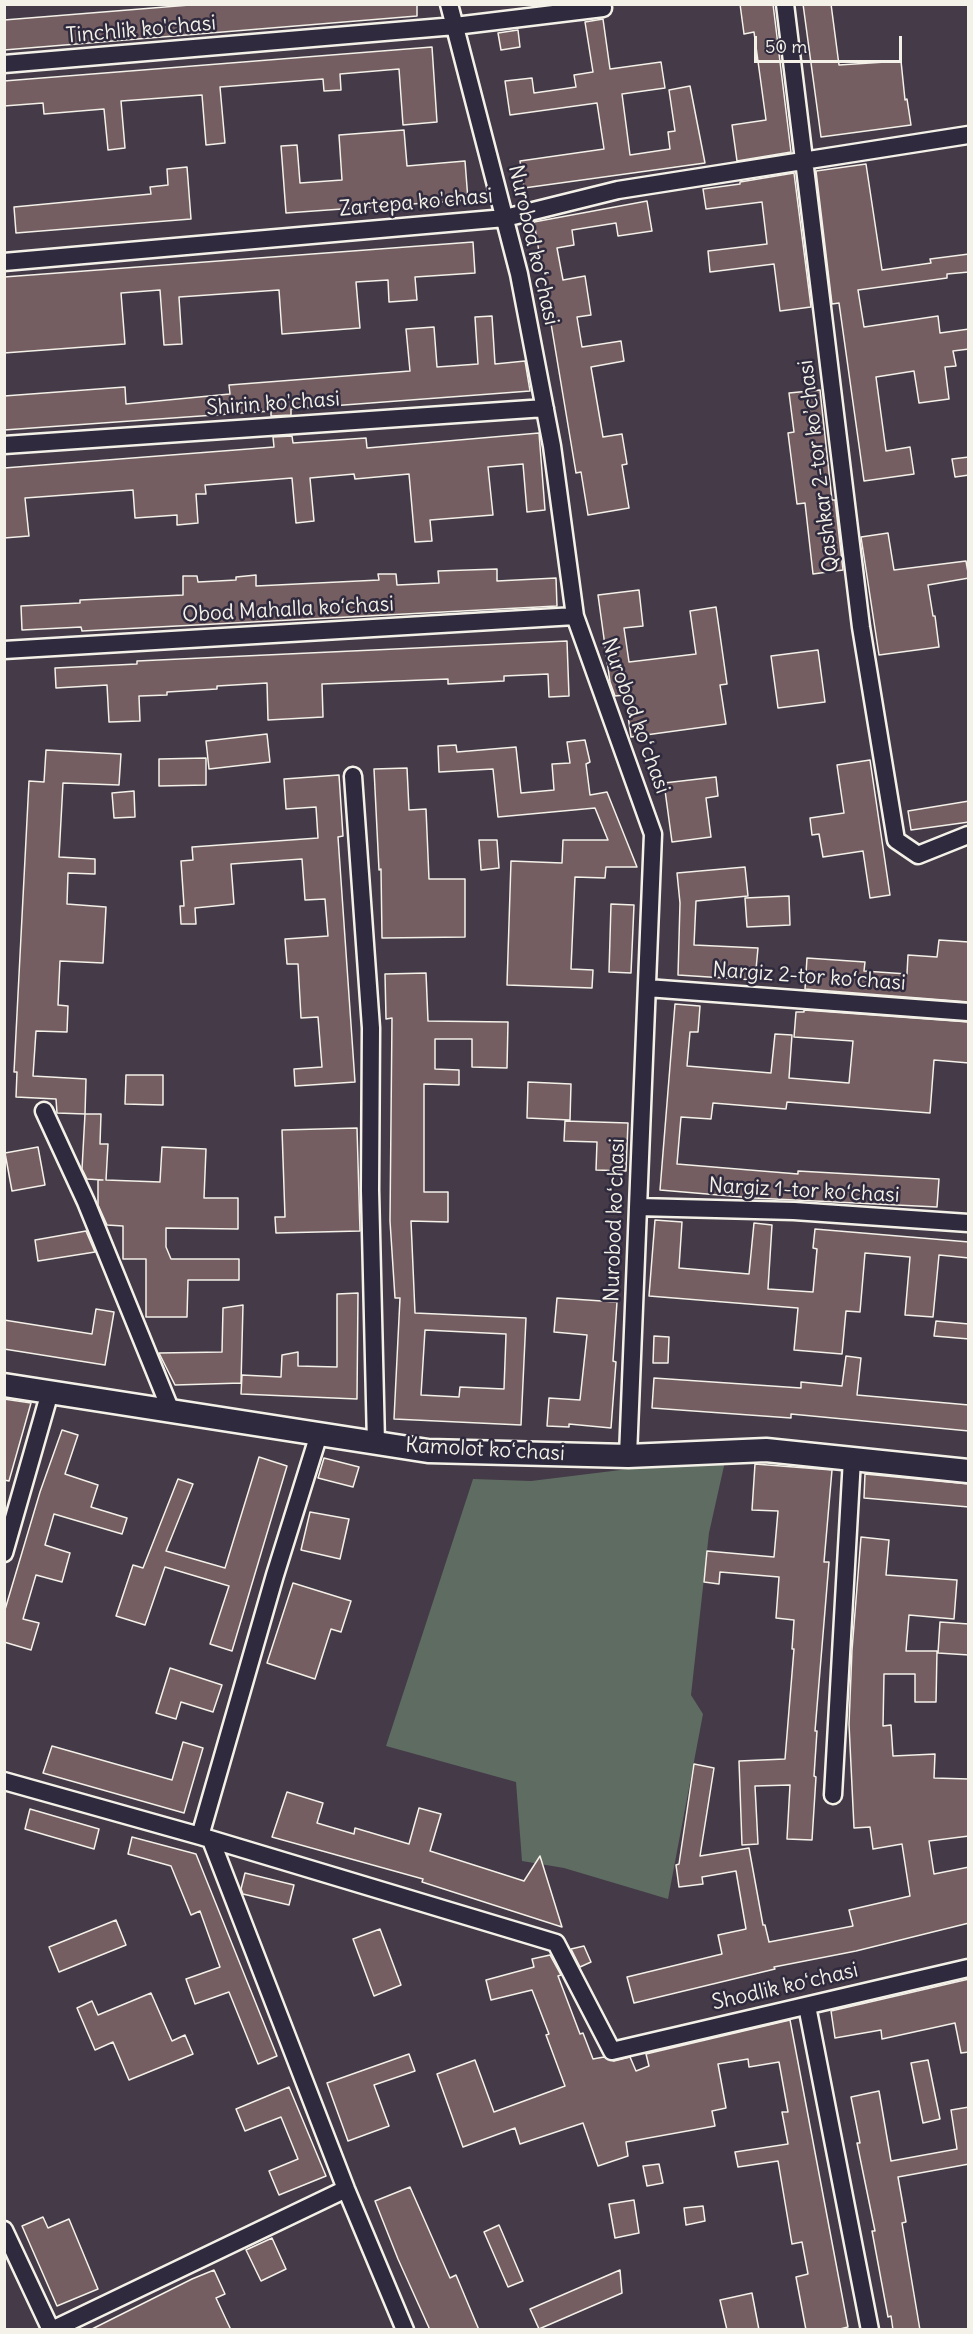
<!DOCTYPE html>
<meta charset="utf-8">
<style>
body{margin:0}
#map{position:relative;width:973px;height:2334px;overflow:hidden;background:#443a48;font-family:Delius,sans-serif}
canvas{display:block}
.frame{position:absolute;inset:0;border:6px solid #f4f1e8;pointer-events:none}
.scale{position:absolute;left:754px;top:36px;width:148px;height:27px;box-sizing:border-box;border:3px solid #f4f1e8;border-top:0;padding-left:8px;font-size:18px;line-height:21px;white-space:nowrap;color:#f4f1e8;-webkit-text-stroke:4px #2f2a3d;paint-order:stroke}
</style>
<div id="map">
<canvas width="973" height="2334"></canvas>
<div class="frame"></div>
<div class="scale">50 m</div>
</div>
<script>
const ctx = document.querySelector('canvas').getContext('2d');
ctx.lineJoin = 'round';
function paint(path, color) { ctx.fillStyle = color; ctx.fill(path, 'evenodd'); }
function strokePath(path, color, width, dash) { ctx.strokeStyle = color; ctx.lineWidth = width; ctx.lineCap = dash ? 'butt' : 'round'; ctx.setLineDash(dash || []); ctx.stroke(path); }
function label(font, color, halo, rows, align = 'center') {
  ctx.font = font + ' Delius,sans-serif'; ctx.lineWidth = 5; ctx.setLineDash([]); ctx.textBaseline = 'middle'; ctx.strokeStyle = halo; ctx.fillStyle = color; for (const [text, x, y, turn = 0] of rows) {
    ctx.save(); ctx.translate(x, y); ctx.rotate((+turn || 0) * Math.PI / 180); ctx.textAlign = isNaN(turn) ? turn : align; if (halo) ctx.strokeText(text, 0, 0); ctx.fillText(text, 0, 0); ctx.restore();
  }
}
paint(new Path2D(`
 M726,1457L709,1533L691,1695L703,1714L668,1899L564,1868L522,1861L516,1782L386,1746L473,1479L531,1481Z`), '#5e6c61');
const building = new Path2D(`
 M202,4H417V16L4,50V20Z
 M740,4H773L791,152L737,161L732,125L766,120L754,32L744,34Z
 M803,4H831L839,65L901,61L905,100L907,99L911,125L821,137Z
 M603,19L610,69L661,62L665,88L622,94L630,155L670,149L668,132L675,131L669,90L690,86L705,163L524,188L520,161L604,149L597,103L510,115L505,81L532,78L534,93L576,87L574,75L593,72L585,22Z
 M518,30L520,47L501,50L498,33Z
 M432,47L437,122L403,125L399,69L340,74L341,90L324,91L323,79L220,87L225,143L206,145L202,95L121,101L125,148L108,150L104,109L44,114L43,103L4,106V81Z
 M404,130L407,166L465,161L468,200L286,213L281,146L297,145L300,183L342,180L339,135Z
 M866,164L882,270L931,263L930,259L969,254V272L947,274V278L858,290L864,327L938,316L940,333L969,329V349L953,351L956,366L945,367L949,399L919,403L914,371L876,377L886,451L910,447L914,474L864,481L839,303L832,304L816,171Z
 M187,167L191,219L16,233L14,207L151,194L150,187L168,185L167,169Z
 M794,173L811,307L780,311L774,264L710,272L708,251L767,244L762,202L706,209L703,189L740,184V182Z
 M647,201L652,231L618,236L616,223L572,230L574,245L557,248L563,280L585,276L591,315L577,317L582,347L621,341L624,361L591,367L603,437L622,434L627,464L622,465L629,508L588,515L581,472L576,473L534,222Z
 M473,242L475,273L415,277L417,300L389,302L388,280L356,282L360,328L282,334L279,290L179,297L182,344L164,345L160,290L121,293L125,344L4,353V277Z
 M492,316L495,364L525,361L530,391L291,409V415L271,416V411L4,430V396L125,387L126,404L230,394L229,385L410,371L406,329L434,327L437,367L478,364L475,317Z
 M820,390L832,500H835L843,570L813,574L805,503L797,504L788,433L794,432L789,393Z
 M539,433L545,510L527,512L523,464L488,467L493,515L430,520L432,541L415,542L409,474L355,479L354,474L310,478L314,521L296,523L292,478L205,485L206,494H196L198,523L177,525V515L135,518L133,490L25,498L29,536L4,538V468L274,447L273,437L292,436L293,443L366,438L367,448Z
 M969,457V475L955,477L952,459Z
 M888,533L894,570L966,561L969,578L928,585L933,616H935L939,647L879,655L861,537Z
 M497,569V581L556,578L557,606L82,631L81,627L22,630L21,606L80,603V600L183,595V576H197L198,582L236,580V577L256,575V586L379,580L378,574H396L397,585L439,583L438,571Z
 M639,590L643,626L624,628L629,662L696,654L690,611L716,607L727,684L720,685L726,724L631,737L625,695L615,696L610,682L598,595Z
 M567,641L569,696L549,697L548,674L504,676V681L448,684V679L322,684L323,717L268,720L267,683L217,686V689L167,692V695L139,696L140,721L109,722L107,685L56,688L55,668L137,664V661Z
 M818,650L825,702L778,708L771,656Z
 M267,734L270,762L209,769L206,741Z
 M585,740L590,762L586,764L590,795L607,792L637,867H606L605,878L575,877L571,969L593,970L592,988L507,985L511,861L562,863L563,840H608L595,808L498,817L493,769L439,772L438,746L456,745L457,752L516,747L521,793L554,790L552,764L570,763L567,742Z
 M46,750L121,754L119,785L63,783L59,857L95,859V874L68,873L67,904L106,907L103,963L60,961L58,1005L68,1006L67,1032L36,1031L33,1076L86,1079L85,1114L57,1113L56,1099L16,1097L17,1072H14L29,781L44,782Z
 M206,758V785L159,786V759Z
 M870,760L890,895L870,898L863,851L823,857L819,834L812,835L810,818L844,813L837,765Z
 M407,768L409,810L426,809L429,879H465V937L382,938L381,869L379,870L374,769Z
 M339,775L343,836L338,837L355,1082L295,1086L294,1069L322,1067L318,1017L301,1018L298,964H287L285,939L328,936L325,899L305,900L302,859L231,864L234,904L195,908L196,924H181L180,906H184L181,861L193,860L192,847L318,838L316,807L286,809L284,779Z
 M716,777L718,796L706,798L711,837L672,842L664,783Z
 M134,791L135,817L114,818L112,793Z
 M969,801V822L911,830L908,811Z
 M479,840H497L499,868L481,870Z
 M745,867L748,896L696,901L694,945L758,948L755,980L678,975L680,903L677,873Z
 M789,896L790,925L747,927L745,898Z
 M611,904L634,905L631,973L609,972Z
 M939,940L969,942V1002L805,989L807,958L865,962L864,971L907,974L908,955L937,957Z
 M426,973L428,1021L508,1022L507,1068L472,1067V1039H435V1069L459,1070V1085L424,1084V1192H448V1222L411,1221L415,1313L526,1318L521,1425L394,1419L400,1298H395L390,1221L392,1018L386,1019L385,974ZM425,1330L506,1334L504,1389L460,1387L459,1397L421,1395Z
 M675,1004L700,1006L698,1032H690L687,1066L771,1073L775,1034L792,1035L789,1078L849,1083L853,1041L794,1037L796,1012H804V1010L969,1022V1063L934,1060L930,1113L787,1102L786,1109L713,1103L711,1119L681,1117L677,1164L798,1174V1171L939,1179L937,1207L754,1198L660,1190Z
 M126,1075H163V1105L125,1104Z
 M528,1082L571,1084L570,1120L527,1118Z
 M85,1114H101L100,1144H108L106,1180L160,1182L162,1147L206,1149L204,1198H238V1229L166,1228V1247L171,1259H239V1280H188L187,1317H146V1259H123V1226L107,1225L98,1205V1180H103L87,1179L82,1169Z
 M565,1121L628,1123L626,1171L596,1170L597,1142L564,1141Z
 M357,1128L360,1231L276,1233L275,1217H285L282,1130Z
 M38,1147L45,1185L12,1191L5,1153Z
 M655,1220L682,1222L679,1268L749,1274L754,1223L772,1225L768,1289L813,1292L817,1249L813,1248L815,1229L969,1242V1258L939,1255L933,1317L905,1315L910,1257L865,1253L860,1312L846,1311L842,1354L794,1350L798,1308L649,1296Z
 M86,1231L95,1252L38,1261L35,1240Z
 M358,1293L357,1399L241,1394L242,1375L281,1377L282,1355L298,1352V1366L337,1367V1294Z
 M557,1298L617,1302L613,1361L616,1362L611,1428L569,1424V1427L547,1426L549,1398L580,1400L587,1335L554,1332Z
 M243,1305L241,1383L175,1385L159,1353L222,1352L223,1308Z
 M96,1309L114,1312L105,1365L4,1349V1320L92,1334Z
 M936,1321L969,1324V1339L934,1336Z
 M654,1336L669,1337L668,1363H653Z
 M846,1356L861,1358L857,1395L969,1405V1431L791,1414V1418L652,1408L654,1378L801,1388V1382L842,1386Z
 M4,1399L31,1403L9,1481L4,1480Z
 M62,1430L78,1435L65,1474L98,1485L91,1507L127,1518L122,1534L54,1514L45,1545L70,1553L62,1582L36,1575L23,1619L39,1623L31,1650L4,1642V1613L40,1492Z
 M259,1457L287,1466L232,1651L210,1644L229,1586L165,1567L145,1625L116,1616L133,1565L143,1568L178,1479L193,1484L166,1551L225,1568Z
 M324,1458L359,1467L353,1487L318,1478Z
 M755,1464L832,1470L824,1562H829L815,1731H817L814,1776L816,1777L812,1840L787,1839L790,1785L755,1786L758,1844L742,1845L739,1761L785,1759L794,1649H792L794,1620L776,1618L779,1577L720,1572L719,1584L704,1582L707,1551L774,1557L778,1511L752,1510Z
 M865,1474L969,1484V1507L864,1498Z
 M310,1512L349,1519L340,1559L301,1550Z
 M861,1537L889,1540L886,1575L957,1580L954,1619L909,1615L906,1651H937L936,1702H915V1674H884L883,1726L891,1725L893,1756L935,1754L934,1778L969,1779V1836L929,1841L934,1874L969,1867V1923L856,1951L774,1967L775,1969L634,2003L627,1977L722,1954L718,1935L746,1929L736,1871L702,1877L703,1884L679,1887L676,1865L679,1864L694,1764L714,1768L700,1856L749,1848L763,1925H765L769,1942L853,1926L849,1910L910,1896L902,1844L873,1849L870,1827L854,1828L849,1724L852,1650Z
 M293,1583L351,1601L341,1632L331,1629L315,1679L267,1663Z
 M940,1622L969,1624V1655L938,1653Z
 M170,1668L222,1685L213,1712L181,1702L176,1719L156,1713Z
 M183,1742L203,1748L184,1813L43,1773L52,1746L172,1780Z
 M287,1792L323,1803L317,1823L354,1834L355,1828L409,1844L419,1808L441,1814L430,1851L524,1881L540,1856L562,1927L422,1882L423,1879L272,1837Z
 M30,1809L99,1829L94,1849L25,1829Z
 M132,1837L196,1854L277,2056L258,2064L229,1992L195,2004L186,1979L220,1967L200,1911L191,1915L171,1866L128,1854Z
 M245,1873L294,1885L289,1905L243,1894L241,1889Z
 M116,1920L126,1945L59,1972L49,1947Z
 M380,1929L401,1985L374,1996L353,1939Z
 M584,1946L591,1962L580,1967L571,1949Z
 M550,1955L561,1975L558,1976L580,2034L583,2033L593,2059L604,2057L614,2061L630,2057L636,2071L649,2066L646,2054L790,2020L848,2327L836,2330H806L796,2277L808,2274L802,2242L792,2244L778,2161L738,2167L735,2152L788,2144L782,2112H788L779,2062L749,2067L748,2059L718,2064L726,2108L712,2111L715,2126L626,2142L628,2156L598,2166L583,2123L520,2144L515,2128L463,2147L437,2074L475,2060L494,2112L565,2086L546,2035L549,2034L532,1990L491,2000L486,1980L534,1967L532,1959Z
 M969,1979V2052L961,2053L955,2023L882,2039L881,2030L835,2038L831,2011Z
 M151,1993L172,2041L185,2035L193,2054L129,2080L113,2042L95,2050L77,2008L92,2001L98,2015Z
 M409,2054L415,2071L374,2085L389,2126L348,2141L327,2083Z
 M928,2060L940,2119L923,2123L911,2063Z
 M289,2087L326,2176L279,2195L269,2171L298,2159L281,2117L245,2131L236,2109Z
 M879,2091L891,2161L957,2149L951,2110L969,2107V2164L898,2177L906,2222L902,2223L920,2330H893L891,2316L888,2317L872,2231H875L857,2143H860L851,2097Z
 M659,2164L663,2183L647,2186L643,2166Z
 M410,2187L450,2278L456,2275L479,2330H430L398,2259L375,2201Z
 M634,2200L639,2233L615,2238L609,2204Z
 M703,2206L705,2221L686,2225L684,2208Z
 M43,2217L48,2228L69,2219L98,2289L57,2306L22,2226Z
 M499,2225L523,2281L508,2287L484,2232Z
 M272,2238L286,2269L261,2281L246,2250Z
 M214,2270L225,2294L216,2298L231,2330H90L192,2279Z
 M620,2270L622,2293L539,2329L530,2309Z
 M752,2293L759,2330H727L720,2300Z`);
paint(building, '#745e62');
strokePath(building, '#f4f1e8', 1.5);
const street = new Path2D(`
 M449,4L519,274L552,446L575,616L653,834L628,1456
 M785,4L861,627L896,840L918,855L968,835
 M4,64L455,26L603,8
 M4,262L505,218L618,190L968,135
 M4,445L545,408
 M4,650L575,616
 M353,776L371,1028L370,1190L376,1443
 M647,988L968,1012
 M44,1111L86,1202L171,1411
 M638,1207L794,1211L968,1223
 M4,1553L50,1392
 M4,1781L200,1836L556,1943L612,2051L968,1968
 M833,1795L852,1459
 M200,1836L275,1575L319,1434
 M211,1840L346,2189L405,2330
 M807,2006L870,2330
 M4,2230L51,2330
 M52,2330L346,2189`);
const secondary = new Path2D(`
 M4,1385L428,1451L628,1456L766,1450L968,1471`);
strokePath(street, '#f4f1e8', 21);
strokePath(secondary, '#f4f1e8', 27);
strokePath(street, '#2f2a3d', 16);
strokePath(secondary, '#2f2a3d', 22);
label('21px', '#f4f1e8', '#2f2a3d', [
 ["Tinchlik ko'chasi",141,30,-5],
 ["Zartepa ko'chasi",416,203,-5],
 ["Nurobod koʻchasi",533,245,77],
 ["Shirin ko'chasi",273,404,-4],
 ["Qashkar 2-tor koʼchasi",819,466,-97],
 ["Obod Mahalla ko‘chasi",288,610,-3],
 ["Nurobod koʻchasi",635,716,70],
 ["Nargiz 2-tor ko‘chasi",809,977,4],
 ["Nargiz 1-tor ko‘chasi",804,1191,3],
 ["Nurobod koʻchasi",615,1220,-88],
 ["Kamolot koʻchasi",485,1450,3],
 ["Shodlik koʻchasi",785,1987,-13]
]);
</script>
